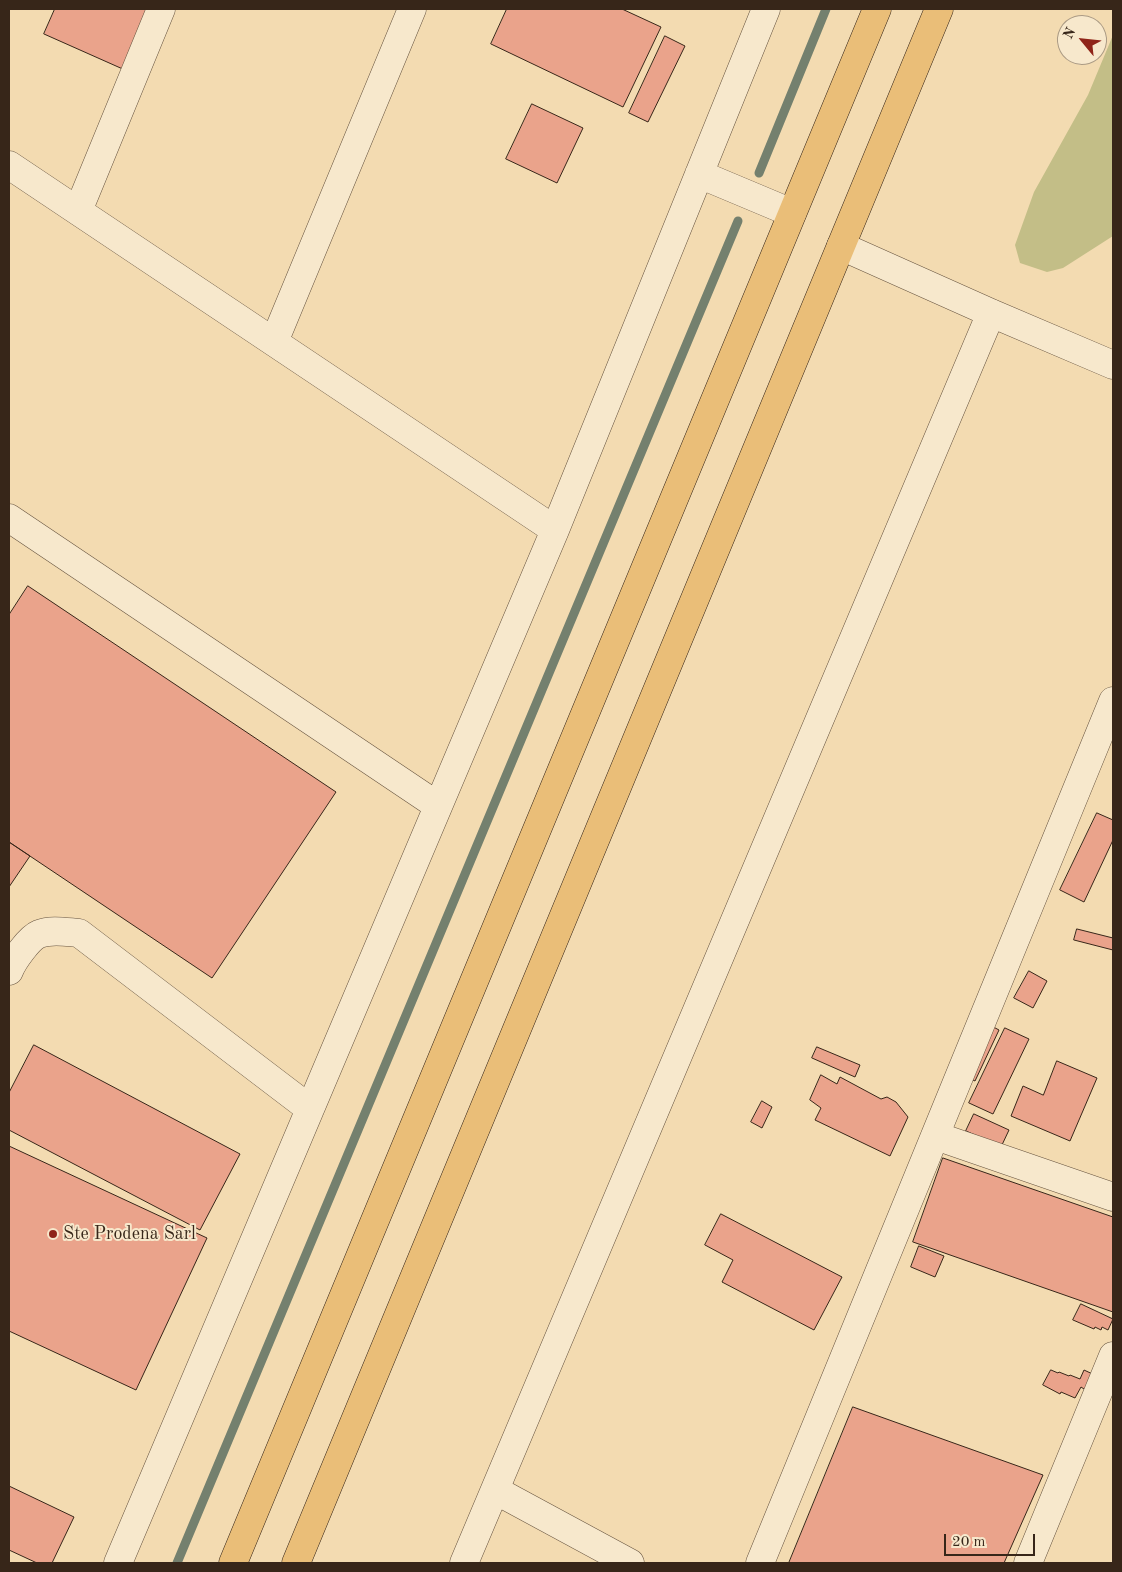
<!DOCTYPE html>
<style>
body{margin:0}
#map{position:relative;width:1122px;height:1572px;overflow:hidden;background:#f3dbb1;font-family:"Old Standard TT",serif}
canvas{display:block}
.frame{position:absolute;inset:0;border:10px solid #372619;pointer-events:none}
.north{position:absolute;left:1057px;top:15px;width:50px;height:50px;box-sizing:border-box;background:#f7e8cc;border:1px solid #aa9a84;border-radius:50%;rotate:298deg;font-size:14px;font-weight:700;line-height:20px;text-align:center;color:#372619}
.north::after{content:'';display:block;margin:auto;width:18px;height:22px;background:#8f2418;clip-path:polygon(50% 0,100% 100%,50% 72%,0 100%)}
.scale{position:absolute;left:944px;top:1534px;width:91px;height:22px;box-sizing:border-box;border:2px solid #372619;border-top:0;padding-left:6px;font-size:15px;line-height:18px;white-space:nowrap;color:#372619;-webkit-text-stroke:4px #f7e8cc;paint-order:stroke}
</style>
<div id="map">
<canvas width="1122" height="1572"></canvas>
<div class="frame"></div>
<div class="north">N</div>
<div class="scale">20 m</div>
</div>
<script>
const ctx = document.querySelector('canvas').getContext('2d');
ctx.lineJoin = 'round';
function paint(path, color) { ctx.fillStyle = color; ctx.fill(path, 'evenodd'); }
function strokePath(path, color, width, dash) { ctx.strokeStyle = color; ctx.lineWidth = width; ctx.lineCap = dash ? 'butt' : 'round'; ctx.setLineDash(dash || []); ctx.stroke(path); }
function label(font, color, halo, rows, align = 'center') {
  ctx.font = font + ' "Old Standard TT",serif'; ctx.lineWidth = 4; ctx.setLineDash([]); ctx.textBaseline = 'middle'; ctx.strokeStyle = halo; ctx.fillStyle = color; for (const [text, x, y, turn = 0] of rows) {
    ctx.save(); ctx.translate(x, y); ctx.rotate((+turn || 0) * Math.PI / 180); ctx.textAlign = isNaN(turn) ? turn : align; if (halo) ctx.strokeText(text, 0, 0); ctx.fillText(text, 0, 0); ctx.restore();
  }
}
paint(new Path2D(`
 M1113,35V236L1063,268L1047,272L1020,263L1015,245L1034,192L1088,95Z`), '#c3be87');
strokePath(new Path2D(`
 M759,173L826,9
 M177,1563L738,221`), '#74806e', 9);
const building = new Path2D(`
 M55,9H163L134,74L44,34Z
 M507,9H622L661,27L623,107L491,44Z
 M665,36L685,46L648,122L629,113Z
 M532,104L583,128L557,183L506,159Z
 M28,586L336,792L212,978L9,842V615Z
 M1097,813L1113,820V840L1084,902L1060,890Z
 M9,842L30,856L9,887Z
 M1077,929L1113,938V950L1074,940Z
 M1029,971L1047,981L1033,1008L1014,998Z
 M986,1023L999,1030L975,1081L962,1075Z
 M1005,1028L1029,1039L993,1114L969,1103Z
 M34,1045L240,1154L200,1230L9,1130V1093Z
 M817,1047L860,1065L855,1077L812,1058Z
 M1057,1061L1097,1078L1070,1141L1011,1116L1023,1086L1043,1095Z
 M821,1075L837,1084L840,1077L881,1099L887,1097L896,1102L908,1117L890,1156L815,1120L821,1108L810,1100Z
 M762,1101L772,1107L762,1128L751,1122Z
 M974,1114L1009,1130L1001,1147L966,1131Z
 M9,1146L207,1238L136,1390L9,1331Z
 M943,1158L1113,1217V1312L913,1242Z
 M721,1214L842,1277L814,1330L722,1282L733,1260L705,1245Z
 M919,1246L944,1256L935,1277L911,1267Z
 M1081,1304L1113,1319L1108,1330L1102,1327L1101,1330L1095,1327L1094,1329L1073,1320Z
 M1051,1370L1058,1373L1059,1372L1069,1376L1070,1375L1080,1379L1084,1370L1099,1377L1084,1389L1081,1387L1075,1398L1061,1392L1060,1394L1043,1385Z
 M853,1407L1043,1475L1004,1563H789Z
 M9,1486L74,1517L52,1563H37L9,1550Z`);
paint(building, '#eaa38b');
strokePath(building, '#372619', 1);
const minor = new Path2D(`
 M9,165L555,530
 M699,174L792,213
 M78,211L161,9
 M841,246L991,313L1113,365
 M274,342L412,9
 M9,518L438,806
 M9,971C13,961 29,938 39,934C51,929 66,932 79,933L310,1109
 M936,1136L1113,1197
 M495,1490L630,1563
 M118,1563L555,530L766,9
 M464,1563L991,313
 M760,1563L1113,701
 M1028,1563L1113,1356`);
const highway = new Path2D(`
 M233,1563L877,9
 M296,1563L939,9`);
strokePath(minor, '#66533f', 29);
strokePath(highway, '#372619', 29);
strokePath(minor, '#f7e8cc', 28);
strokePath(highway, '#eabe78', 28);
for (const [x, y, r, color] of [
 [53,1234,5,"#8f2418"]
]) { const dot = new Path2D(); dot.arc(x, y, r, 0, 2 * Math.PI); ctx.fillStyle = color; ctx.fill(dot); strokePath(dot, '#f7e8cc', 2); }
label('18px', '#372619', '#f7e8cc', [
 ["Ste Prodena Sarl",63,1234]
], 'left');
</script>
